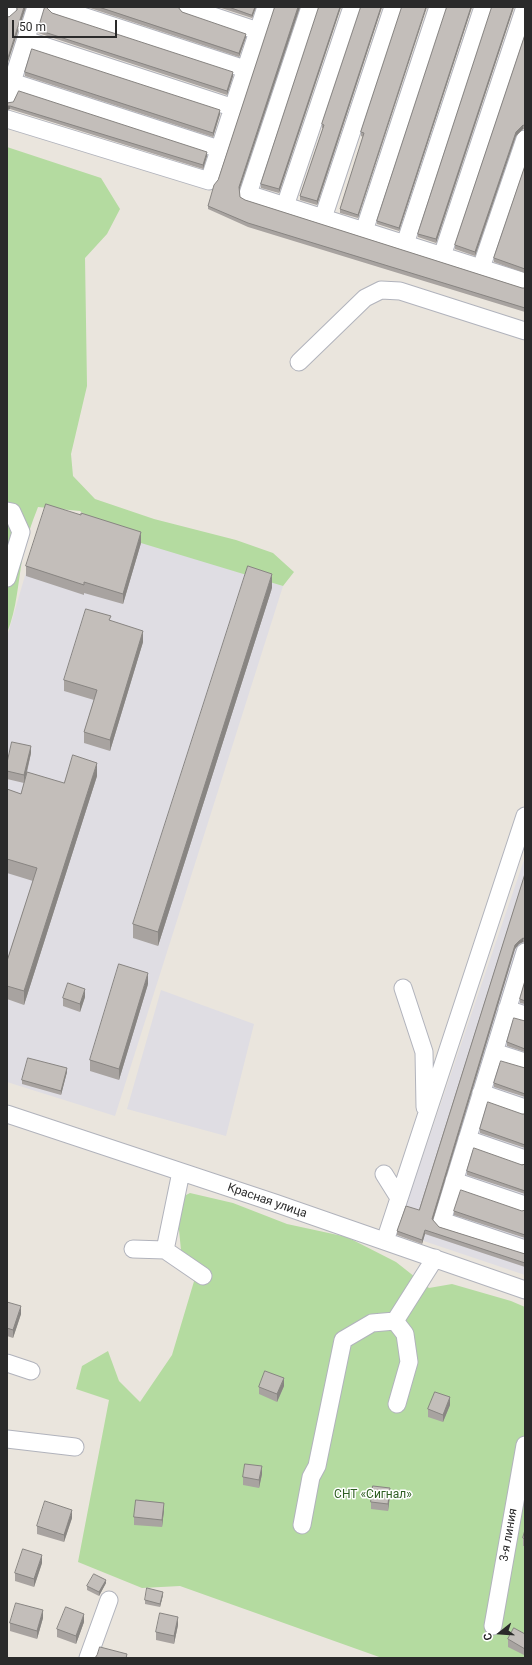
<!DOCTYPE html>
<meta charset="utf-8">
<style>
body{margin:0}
#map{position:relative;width:532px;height:1665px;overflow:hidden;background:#eae5dd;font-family:Roboto,sans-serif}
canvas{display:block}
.frame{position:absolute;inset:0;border:8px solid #2a2a2a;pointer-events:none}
.north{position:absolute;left:480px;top:1613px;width:40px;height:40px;-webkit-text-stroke:3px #fff;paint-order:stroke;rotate:253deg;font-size:11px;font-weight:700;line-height:16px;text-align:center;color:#2a2a2a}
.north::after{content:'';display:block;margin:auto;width:14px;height:18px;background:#2a2a2a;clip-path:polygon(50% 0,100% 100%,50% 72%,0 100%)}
.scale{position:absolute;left:12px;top:20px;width:105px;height:18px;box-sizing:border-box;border:2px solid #2a2a2a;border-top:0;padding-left:5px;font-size:12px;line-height:14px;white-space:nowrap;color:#2a2a2a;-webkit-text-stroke:3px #fff;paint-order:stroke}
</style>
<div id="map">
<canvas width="532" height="1665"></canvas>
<div class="frame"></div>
<div class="north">С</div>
<div class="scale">50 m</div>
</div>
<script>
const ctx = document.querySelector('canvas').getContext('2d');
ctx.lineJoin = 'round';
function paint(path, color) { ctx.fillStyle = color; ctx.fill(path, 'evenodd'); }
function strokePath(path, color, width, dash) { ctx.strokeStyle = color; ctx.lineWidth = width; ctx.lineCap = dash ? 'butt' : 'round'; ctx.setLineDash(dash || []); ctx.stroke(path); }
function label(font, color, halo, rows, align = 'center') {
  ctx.font = font + ' Roboto,sans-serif'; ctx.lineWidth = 3; ctx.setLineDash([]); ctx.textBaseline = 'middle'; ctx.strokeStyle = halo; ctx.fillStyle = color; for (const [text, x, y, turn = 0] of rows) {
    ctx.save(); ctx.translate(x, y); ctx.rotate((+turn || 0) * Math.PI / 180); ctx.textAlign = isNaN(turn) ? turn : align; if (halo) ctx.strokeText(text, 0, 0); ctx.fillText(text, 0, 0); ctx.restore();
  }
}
paint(new Path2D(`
 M44,511L283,586L115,1116L7,1082V637Z
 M525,857V1275L397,1232Z
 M161,990L254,1024L226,1136L127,1109Z`), '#dfdde3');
paint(new Path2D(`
 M7,147L101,178L120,209L107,234L85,258L87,386L71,454L73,476L95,499L154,519L236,540L273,553L294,572L283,586L108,533L80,511L38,507C32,523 26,538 23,555C18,581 17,609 7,633Z
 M190,1193L233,1203L287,1224L347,1237L396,1262L429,1288L452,1284L511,1301L525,1307V1658H382L180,1586L142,1588L78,1562L109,1400L76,1389L82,1366L108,1351L119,1381L140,1402L172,1355L195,1278L181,1250L176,1200Z`), '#b4dba0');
const minor = new Path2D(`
 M55,7L245,69
 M186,7L258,31
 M310,7L248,194L525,282
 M7,11L8,7
 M26,40L231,107
 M12,82L219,149
 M7,98L36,7
 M7,119L209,181L266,7
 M285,206L352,7
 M323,218L393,7
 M364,231L438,7
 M405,244L483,7
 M442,256L525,7
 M481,268L525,139
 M299,362L365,298L381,290L400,291L525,331
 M7,511L12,512L21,532L7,578
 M525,952L442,1221L525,1249
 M403,988L424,1052L425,1107
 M507,1009L525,1015
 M494,1052L525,1062
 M481,1093L525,1108
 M7,1114L275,1203L525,1290
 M467,1139L525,1159
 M384,1174L399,1198
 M454,1181L525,1205
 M385,1241L525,816
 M133,1249L165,1250L203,1276
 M165,1250L181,1172
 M395,1321L435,1258
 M7,1363L31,1371
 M7,1439L75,1447
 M302,1525L311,1477L317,1466L343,1340L372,1323L395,1321L405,1334L409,1362L397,1404
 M493,1626L525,1445
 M88,1658L109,1600`);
strokePath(minor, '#b1b3bc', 19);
strokePath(minor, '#fff', 17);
paint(new Path2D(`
 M87,7H178L182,12L246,37L239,57Z
 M218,7H256L252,18Z
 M275,7H300L239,189L240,197L245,200L522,288H525V312L248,227L208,209V206L218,180Z
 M319,7H341L279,193L261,188V184Z
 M361,7H382L317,205L300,200V196L323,128H322V124Z
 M402,7L358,218L340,213V209L363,137L361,136V132Z
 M447,7H472L399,231L377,224V221Z
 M492,7H514L436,243L418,237V234Z
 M52,13L233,76L227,95L38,33V30Z
 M525,35V129H523L516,136L475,256L455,249V245Z
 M25,72L220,114L213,137L25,76Z
 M7,103L207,156L203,169L10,109L7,110Z
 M525,166V273L494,262V258Z
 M141,543L123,604L84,593V595L26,576V566Z
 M272,588L158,946L133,938V924Z
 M111,621L143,642L110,751L84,743V732L94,700L64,691V680Z
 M31,753L26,777L64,783L97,776L24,1005L7,999V961L33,881L7,873V789L21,794L24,783L7,779V763Z
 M525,874V943L523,942L519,944L515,949L433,1220L439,1227L525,1254V1267L425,1234L422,1244L397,1235V1231L419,1210Z
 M525,981V1004L520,1003V999Z
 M148,984L119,1080L90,1071V1060Z
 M85,997L80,1012L63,1006V998Z
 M525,1021V1052L507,1046V1042Z
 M525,1068V1097L494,1087V1083Z
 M67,1072L61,1095L22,1084V1080Z
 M522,1114H525V1148L480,1133V1129Z
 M525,1164V1194L467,1175V1171Z
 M525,1210V1238L454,1215V1211H522Z
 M7,1302L21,1314L13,1338L7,1336Z
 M284,1386L277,1402L259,1394V1387Z
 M450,1405L443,1422L428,1417V1409Z
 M262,1474L259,1488L243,1485V1477Z
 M390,1495L388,1511L371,1509V1502Z
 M164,1510L162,1527L134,1525V1517Z
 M72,1518L64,1542L37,1534V1526Z
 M525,1530V1546H523V1538Z
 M42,1563L34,1587L15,1581V1573Z
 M106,1583L99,1596L87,1590V1586Z
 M163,1595L160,1607L145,1604V1600Z
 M43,1618L37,1639L10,1631V1623Z
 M84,1622L76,1644L57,1637V1629Z
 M178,1625L174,1644L156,1640V1632Z
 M525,1634V1658H524V1655L508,1647V1639Z`), '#a8a3a0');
paint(new Path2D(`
 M24,7H26L7,65V61Z
 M255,7H256L252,18V15Z
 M298,7H300L239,191V187Z
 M340,7H341L279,193V189Z
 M381,7H382L317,205V201Z
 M426,7H427L358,218V215Z
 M471,7H472L399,231V228Z
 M513,7H514L436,243V239Z
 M246,34V37L239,57V53Z
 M233,72V76L227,95V91Z
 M7,106H10V109L7,110Z
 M220,110V114L213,137V133Z
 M523,125V129L516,136L475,256V252L516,132Z
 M207,152V156L203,169V165Z
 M141,532V543L123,604V594Z
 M272,574V588L158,946V932Z
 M143,631V642L110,751V740Z
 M31,746V753L24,783V775Z
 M97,763V776L24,1005V991Z
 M523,938V942L519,944L515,949L432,1223V1219L515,945L519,941Z
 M148,973V984L119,1080V1069Z
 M85,989V997L80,1012V1004Z
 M67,1068V1072L61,1095V1091Z
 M425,1230V1234L422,1244V1240Z
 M21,1306V1314L13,1338V1330Z
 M284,1378V1386L277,1402V1394Z
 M450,1397V1405L443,1422V1415Z
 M262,1466V1474L259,1488V1480Z
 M390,1488V1495L388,1511V1504Z
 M164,1503V1510L162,1527V1520Z
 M72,1510V1518L64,1542V1535Z
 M42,1555V1563L34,1587V1579Z
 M106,1580V1583L99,1596V1592Z
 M163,1592V1595L160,1607V1604Z
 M43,1610V1618L37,1639V1631Z
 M84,1614V1622L76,1644V1636Z
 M178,1617V1625L174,1644V1636Z`), '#888582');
const building = new Path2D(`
 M17,7H24L7,61V16L9,17L17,10Z
 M45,7H46L52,13L233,72L227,91L38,30Z
 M99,7H178L182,12L246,34L239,53Z
 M229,7H255L252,15Z
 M275,7H298L239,187L240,197L245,200L522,288H525V308L248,223L208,206L214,185L218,180Z
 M319,7H340L279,189L261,184Z
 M361,7H381L317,201L300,196L324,125L322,124Z
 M402,7H426L358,215L340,209L364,133L361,132Z
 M447,7H471L399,228L377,221Z
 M492,7H513L436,239L418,234Z
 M525,35V126L523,125L516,132L475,252L455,245Z
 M32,49L220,110L213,133L25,72Z
 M19,91L207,152L203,165L10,106H7V103L13,102Z
 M525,166V269L494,258Z
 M46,504L81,515V513L141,532L123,594L84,582V585L26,566Z
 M248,566L272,574L158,932L133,924Z
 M86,609L111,616L109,620L143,631L110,740L84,732L97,690L64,680Z
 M12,742L31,746L24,775L7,771V763Z
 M73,755L97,763L24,991L7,986V961L37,868L7,859V789L21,794L27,772L64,783Z
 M525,874V939L523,938L519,941L515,945L432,1219L439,1227L525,1254V1263L425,1230L422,1240L397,1231L406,1206L419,1210Z
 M119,964L148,973L119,1069L90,1060Z
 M525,981V1001L520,999Z
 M68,983L85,989L80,1004L63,998Z
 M514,1018L525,1021V1049L507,1042Z
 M28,1058L67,1068L61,1091L22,1080Z
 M501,1061L525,1068V1094L494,1083Z
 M488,1102L522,1114H525V1145L480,1129Z
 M474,1148L522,1165L525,1164V1191L467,1171Z
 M461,1190L522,1211L525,1210V1235L454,1211Z
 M7,1302L21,1306L13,1330L7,1328Z
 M265,1371L284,1378L277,1394L259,1387Z
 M435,1392L450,1397L443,1415L428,1409Z
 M245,1464L262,1466L259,1480L243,1477Z
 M373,1486L390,1488L388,1504L371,1502Z
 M136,1500L164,1503L162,1520L134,1517Z
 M45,1501L72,1510L64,1535L37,1526Z
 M525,1530V1539L523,1538Z
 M23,1549L42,1555L34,1579L15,1573Z
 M94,1574L106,1580L99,1592L87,1586Z
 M147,1588L163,1592L160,1604L145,1600Z
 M16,1603L43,1610L37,1631L10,1623Z
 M66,1607L84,1614L76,1636L57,1629Z
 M160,1613L178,1617L174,1636L156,1632Z
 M514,1628L525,1634V1649L508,1639Z
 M100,1647L127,1654L126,1658H95L97,1655Z`);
paint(building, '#c3beba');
strokePath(building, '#888582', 1);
label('12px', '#2a2a2a', '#fff', [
 ["Красная улица",267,1201,19],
 ["3-я линия",509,1535,-80]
]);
label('12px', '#2e5e22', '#fff', [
 ["СНТ «Сигнал»",373,1495]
]);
</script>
